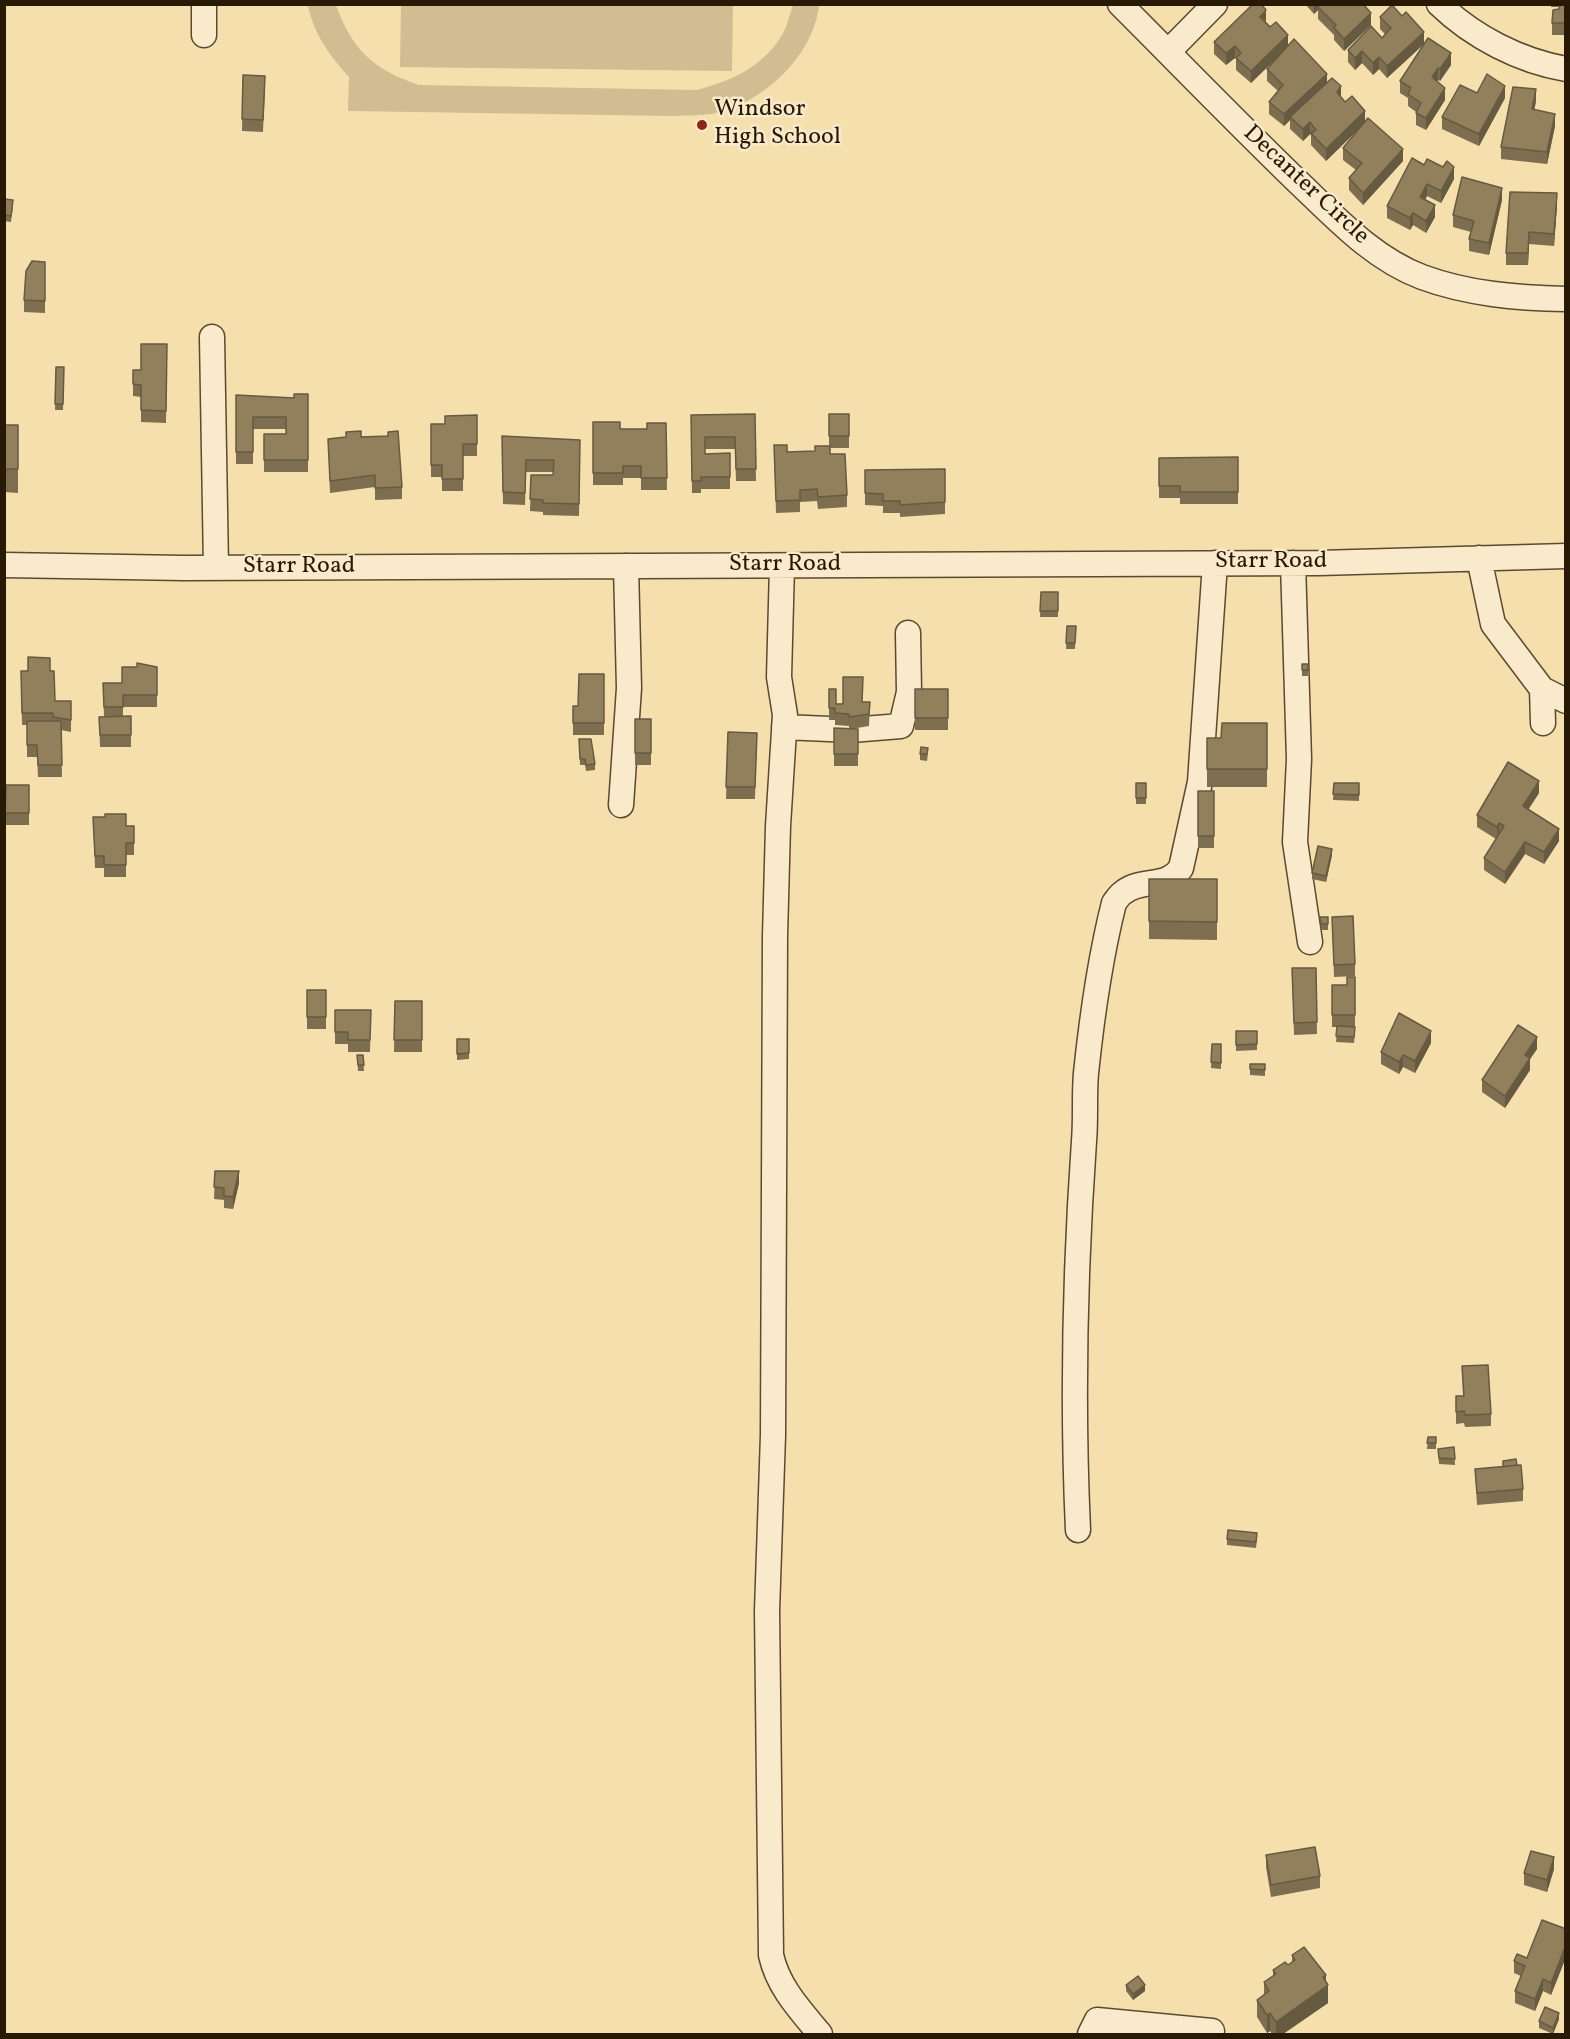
<!DOCTYPE html>
<style>
body{margin:0}
#map{position:relative;width:1570px;height:2039px;overflow:hidden;background:#f4dfad;font-family:Vollkorn,serif}
canvas{display:block}
.frame{position:absolute;inset:0;border:6px solid #281906;pointer-events:none}
</style>
<div id="map">
<canvas width="1570" height="2039"></canvas>
<div class="frame"></div>
</div>
<script>
const ctx = document.querySelector('canvas').getContext('2d');
ctx.lineJoin = 'round';
function paint(path, color) { ctx.fillStyle = color; ctx.fill(path, 'evenodd'); }
function strokePath(path, color, width, dash) { ctx.strokeStyle = color; ctx.lineWidth = width; ctx.lineCap = dash ? 'butt' : 'round'; ctx.setLineDash(dash || []); ctx.stroke(path); }
function label(font, color, halo, rows, align = 'center') {
  ctx.font = font + ' Vollkorn,serif'; ctx.lineWidth = 5; ctx.setLineDash([]); ctx.textBaseline = 'middle'; ctx.strokeStyle = halo; ctx.fillStyle = color; for (const [text, x, y, turn = 0] of rows) {
    ctx.save(); ctx.translate(x, y); ctx.rotate((+turn || 0) * Math.PI / 180); ctx.textAlign = isNaN(turn) ? turn : align; if (halo) ctx.strokeText(text, 0, 0); ctx.fillText(text, 0, 0); ctx.restore();
  }
}
paint(new Path2D(`
 M308,5H336C352,50 374,70 419,85L697,90C731,81 763,67 782,35C787,27 790,14 793,5H819C814,55 764,102 716,113C703,116 688,115 674,116L348,111L349,77C330,56 313,33 308,5Z
 M401,5H733L732,71L400,67Z`), '#d1bd91');
const minor = new Path2D(`
 M204,4V35
 M1120,4C1179,63 1237,123 1297,181C1335,217 1372,258 1422,277C1468,294 1517,298 1566,299
 M1439,4C1473,37 1520,61 1566,69
 M1168,52L1215,4
 M212,337L216,568
 M1479,558L1493,624L1542,689L1566,701
 M1293,563L1299,759L1295,842L1310,942
 M4,565L184,568L1319,563L1566,556
 M782,566L779,677L785,715L778,826L775,936L773,1435L767,1611L771,1955C778,1987 800,2010 820,2034
 M1542,689L1543,723
 M784,727L851,730L901,726L909,692L908,633
 M621,805L629,688L626,566
 M1078,1530C1072,1401 1075,1270 1084,1141C1086,1118 1084,1095 1086,1073C1092,1016 1100,958 1114,903C1117,899 1120,894 1124,892C1142,878 1167,889 1181,868L1200,782L1215,563
 M1090,2034L1097,2020L1212,2031`);
strokePath(minor, '#5b4a30', 27);
strokePath(minor, '#f8eaca', 24);
paint(new Path2D(`
 M1305,4H1365L1364,6L1371,25L1344,51L1334,40V35L1318,19V10L1314,14Z
 M1551,4H1566V35H1552V23L1560,7H1551Z
 M1380,17L1424,44L1387,78L1379,69L1373,75L1362,63L1355,70L1348,62V50L1382,38L1385,34L1380,29Z
 M1266,22L1341,97L1403,161L1363,205L1349,190V178L1356,170L1343,160V148L1362,126L1326,161L1311,145V136L1310,134L1303,141L1290,129V120L1284,126L1269,114V102L1278,91L1267,81V69L1279,55L1251,83L1236,70V59L1235,58L1226,65L1214,54V42Z
 M1428,38L1451,65L1440,81L1438,80L1437,81L1445,100L1426,130L1416,125V112L1408,106V98L1400,93V81Z
 M243,75L265,88L263,132L242,131Z
 M1477,93L1505,98L1479,146L1442,129V117Z
 M1536,101L1534,110L1555,126L1547,164L1501,159V147Z
 M1412,158L1454,179L1441,203L1427,196L1425,200L1435,217L1426,233L1413,225L1410,230L1387,218V206Z
 M4,199L13,206L11,222L4,221Z
 M1502,200L1489,255L1469,251V239L1471,232L1453,227V215Z
 M1557,205L1554,246L1529,244L1528,265H1506V253Z
 M45,262V313L24,312V300Z
 M167,344L166,423L141,422V397L133,396V370H141Z
 M56,367H64L63,410H55Z
 M308,394V472H264V434H286V429H253V464H236V395L294,398Z
 M755,414L756,481H736L735,449H705V454L730,453V489H701V493H692L691,415Z
 M829,414H849V448H830V454L847,495V507L818,509L817,501L800,502V512L776,513L774,445L787,452L815,451L829,446Z
 M477,415V456H463V491H442V477H431V424H445Z
 M593,422L620,429H647L666,423L667,490H641V478H623V485H593Z
 M4,425H18V493L4,492Z
 M502,436L580,440L579,516L543,515V512L530,511L531,475H553L554,472H526L525,505L503,504Z
 M328,439L402,487V499L375,500V487L330,493Z
 M1238,457V504H1180V498H1159V458Z
 M945,469V514L900,517V513H883V506L865,505V470Z
 M1041,592H1058V617H1040Z
 M1067,626H1076L1075,649H1066Z
 M1302,664H1308V676H1302Z
 M157,667V707H123V716H131V747H100L99,717H104L103,683H122Z
 M21,671H50L55,701H71V732L61,730L62,777H38L37,757H27V725H22Z
 M604,674V735H573V706H578Z
 M829,689L836,704L870,702L869,726L851,729H858V766H834V728L849,729V726L835,725V720H829Z
 M915,689H948V730H915Z
 M635,719H651V765H635Z
 M1267,723V787H1207V738H1221Z
 M728,732L757,733L755,799H726Z
 M579,739L595,764V770L586,771L585,765H580Z
 M920,754H928L927,761L920,760Z
 M1136,783H1146V804H1136Z
 M1334,783H1359V801L1333,800Z
 M29,785V825H5V813Z
 M1198,791H1214V848H1198Z
 M1539,793L1528,809L1559,841L1544,864L1525,854L1505,884L1484,870V858L1496,839L1477,827V815Z
 M93,817L126,826H134V855H126V877H104V868H95Z
 M1332,855L1326,882L1312,879V873Z
 M1149,879H1217V940L1149,939Z
 M1320,917H1328V930H1321Z
 M1332,917L1355,964V976L1334,977Z
 M1292,968H1316L1317,1034L1294,1035Z
 M1355,977V1027H1353L1355,1033L1354,1043L1336,1042L1337,1027H1332V985H1347Z
 M307,990H326V1029H307Z
 M395,1001H422V1052H394Z
 M335,1010H371L370,1052H348V1044H335Z
 M1236,1031H1257V1050L1236,1051Z
 M457,1039H469V1059L457,1060Z
 M1431,1043L1415,1073L1403,1067L1399,1074L1381,1064V1052Z
 M1212,1044H1221V1069L1211,1068Z
 M1537,1049L1530,1059V1070L1505,1108L1482,1092V1080Z
 M357,1055H363L364,1071H358Z
 M1250,1064H1265V1076L1250,1075Z
 M215,1171L239,1183L233,1209L224,1208V1200L214,1199Z
 M1462,1366L1491,1414V1426L1465,1427L1464,1423L1456,1424V1396H1463Z
 M1428,1437H1436V1449H1427Z
 M1454,1447L1455,1465L1439,1464L1438,1449Z
 M1503,1461L1523,1489V1501L1477,1505L1475,1469L1503,1467Z
 M1227,1539H1257L1256,1548L1227,1545Z
 M1266,1855L1320,1876V1888L1271,1897L1266,1867Z
 M1554,1869L1547,1892L1524,1885V1873Z
 M1566,1929V1957L1551,1995L1543,1991L1535,2011L1515,2003V1991L1521,1976L1514,1973V1961L1527,1958Z
 M1292,1955L1326,1982L1328,2003L1283,2034H1272L1270,2031L1267,2033L1257,2017V2000L1264,1994V1982L1273,1976V1970L1288,1965L1292,1962Z
 M1126,1985L1145,1991L1133,2000L1126,1991Z
 M1559,2019L1553,2034L1539,2028V2021Z`), '#7e6e50');
paint(new Path2D(`
 M1314,4H1323L1318,7V10L1314,14Z
 M1266,10V22L1260,17Z
 M1371,13V25L1344,51V39Z
 M1424,32V44L1387,78V66Z
 M1288,35V47L1251,83V71Z
 M1235,46V58L1226,65V53Z
 M1362,51V63L1355,70V58Z
 M1451,53V65L1440,81V69Z
 M1379,57V69L1373,75V63Z
 M1438,68V80L1432,89V77Z
 M1327,74V86L1290,117V120L1284,126V114Z
 M1341,86V98L1337,92Z
 M1505,86V98L1479,146V134Z
 M1445,88V100L1426,130V118Z
 M1536,89V101L1532,121V109Z
 M1365,111V123L1326,161V149Z
 M1555,114V126L1547,164V152Z
 M1310,122V134L1303,141V129Z
 M1403,149V161L1363,205V193Z
 M1454,167V179L1441,203V191Z
 M1427,184V196L1420,209V197Z
 M1502,188V200L1489,255V243Z
 M1557,193V205L1554,246V234Z
 M1435,205V217L1426,233V221Z
 M1413,213V225L1410,230V218Z
 M1529,232V244L1528,265V253Z
 M1539,781V793L1523,818V806Z
 M1499,823V835L1497,839V827Z
 M1559,829V841L1544,864V852Z
 M1525,842V854L1505,884V872Z
 M1332,849V855L1326,882V876Z
 M1431,1031V1043L1415,1073V1061Z
 M1537,1037V1049L1530,1059V1070L1505,1108V1096L1525,1055Z
 M1403,1055V1067L1399,1074V1062Z
 M239,1171V1183L233,1209V1197Z
 M1554,1857V1869L1547,1892V1880Z
 M1566,1945V1957L1551,1995V1983Z
 M1326,1975V1987L1328,1985V2003L1283,2034H1276V2022L1323,1977Z
 M1543,1979V1991L1535,2011V1999Z
 M1145,1985V1991L1133,2000V1994Z
 M1270,2013V2031L1267,2033V2015Z
 M1559,2013V2019L1553,2034V2028Z`), '#665a41');
const building = new Path2D(`
 M1253,4H1261L1266,10L1260,17L1270,27L1276,22L1288,35L1251,71L1236,58L1241,53L1235,46L1226,53L1214,42Z
 M1320,4H1363L1371,13L1344,39L1334,28L1336,25L1318,7Z
 M1560,4H1566V23H1552L1553,10L1559,9Z
 M1392,5L1402,16L1406,12L1424,32L1387,66L1379,57L1373,63L1362,51L1355,58L1348,50L1371,26L1382,38L1391,28L1380,17Z
 M1428,38L1451,53L1440,69L1438,68L1432,77L1445,88L1426,118L1416,113L1421,103L1408,94L1411,88L1400,81Z
 M1294,39L1327,74L1284,114L1269,102L1283,85L1267,69Z
 M1487,74L1505,86L1479,134L1442,117L1460,85L1477,93Z
 M243,75L265,76L263,120L242,119Z
 M1332,78L1341,86L1337,92L1345,102L1352,96L1365,111L1326,149L1311,133L1316,130L1310,122L1303,129L1290,117Z
 M1513,87L1536,89L1532,109L1555,114L1547,152L1501,147Z
 M1368,118L1403,149L1363,193L1349,178L1362,163L1343,148Z
 M1412,158L1424,165L1427,159L1443,167L1447,161L1454,167L1441,191L1427,184L1420,197L1435,205L1426,221L1413,213L1410,218L1387,206Z
 M1462,177L1502,188L1489,243L1469,239L1474,221L1453,215Z
 M1510,192L1557,193L1554,234L1529,232L1528,253H1506Z
 M4,199L13,200L11,216L4,215Z
 M32,261L45,262V301L24,300L26,271Z
 M141,344H167L166,411L141,410V385L133,384V370H141Z
 M56,367H64L63,404H55Z
 M294,394H308V460H264V434H286V417H253V452H236V395L294,398Z
 M755,414L756,469H736L735,437H705V454L730,453V477H701V481H692L691,415Z
 M829,414H849V436H829Z
 M477,415V444H463V479H442V465H431V424H445V416Z
 M593,422H620V429H647V423H666L667,478H641V466H623V473H593Z
 M4,425H18V469H4Z
 M361,431V437L388,436V432L398,431L402,487L375,488V475L330,481L328,439L346,437V432Z
 M502,436L580,440L579,504L543,503V500L530,499L531,475H553L554,460H526L525,493L503,492Z
 M774,445H787V452L815,451V446H830V454H845L847,495L818,497L817,489L800,490V500L776,501Z
 M1238,457V492H1180V486H1159V458Z
 M945,469V502L900,505V501H883V494L865,493V470Z
 M1041,592H1058V611H1040Z
 M1067,626H1076L1075,643H1066Z
 M28,657L50,658V671H54L55,701H71V720L53,717V713H22L21,671H28Z
 M137,663L157,667V695H123V707H104L103,683H122V667H137Z
 M1302,664H1308V670H1302Z
 M579,674H604V723H573V706H578Z
 M843,677H863L862,702H870L869,714L849,717V714L835,713V708H829V689H836V704H843Z
 M915,689H948V718H915Z
 M131,716V735H100L99,717Z
 M635,719H651V753H635Z
 M27,721H61L62,765H38L37,745H27Z
 M1222,723H1267V769H1207V738H1221Z
 M834,728L858,729V754H834Z
 M728,732L757,733L755,787H726Z
 M579,739H591L595,764L586,765L585,759H580Z
 M921,747L928,748L927,754H920Z
 M1508,762L1539,781L1523,806L1559,829L1544,852L1525,842L1505,872L1484,858L1504,826L1499,823L1497,827L1477,815Z
 M1136,783H1146V798H1136Z
 M1334,783H1359V795L1333,794Z
 M6,785H29V813H5Z
 M1198,791H1214V836H1198Z
 M105,814H126V826H134V843H126V865H104V856H95L93,817H105Z
 M1318,846L1332,849L1326,876L1312,873Z
 M1149,879H1217V922L1149,921Z
 M1353,916L1355,964L1334,965L1332,917Z
 M1320,917H1328V924H1321Z
 M1292,968H1316L1317,1022L1294,1023Z
 M1347,977H1355V1015H1332V985H1347Z
 M307,990H326V1017H307Z
 M395,1001H422V1040H394Z
 M335,1010H371L370,1040H348V1032H335Z
 M1399,1013L1431,1031L1415,1061L1403,1055L1399,1062L1381,1052Z
 M1518,1025L1537,1037L1525,1055L1530,1058L1505,1096L1482,1080Z
 M1337,1026L1355,1027L1354,1037L1336,1036Z
 M1236,1031H1257V1044L1236,1045Z
 M457,1039H469V1053L457,1054Z
 M1212,1044H1221V1063L1211,1062Z
 M357,1055H363L364,1065H358Z
 M1250,1064H1265V1070L1250,1069Z
 M215,1171H239L233,1197L224,1196V1188L214,1187Z
 M1488,1365L1491,1414L1465,1415L1464,1411L1456,1412V1396H1464L1462,1366Z
 M1428,1437H1436V1443H1427Z
 M1454,1447L1455,1459L1439,1458L1438,1449Z
 M1516,1459L1517,1465L1503,1467V1461Z
 M1521,1465L1523,1489L1477,1493L1475,1469Z
 M1228,1530L1257,1533L1256,1542L1227,1539Z
 M1315,1847L1320,1876L1271,1885L1266,1855Z
 M1531,1851L1554,1857L1547,1880L1524,1873Z
 M1542,1920L1566,1929V1945L1551,1983L1543,1979L1535,1999L1515,1991L1525,1966L1514,1961L1517,1954L1527,1958Z
 M1304,1947L1326,1975L1323,1977L1328,1985L1276,2022L1270,2013L1267,2015L1257,2000L1269,1991L1264,1982L1276,1974L1273,1970L1285,1962L1288,1965L1295,1960L1292,1955Z
 M1138,1976L1145,1985L1133,1994L1126,1985Z
 M1545,2007L1559,2013L1553,2028L1539,2021Z`);
paint(building, '#92805d');
strokePath(building, '#665a41', 1.5);
for (const [x, y, r, color] of [
 [702,125,6,"#8f2418"]
]) { const dot = new Path2D(); dot.arc(x, y, r, 0, 2 * Math.PI); ctx.fillStyle = color; ctx.fill(dot); strokePath(dot, '#f8eaca', 2); }
label('24px', '#281906', '#f8eaca', [
 ["Windsor",714,111],
 ["High School",714,139]
], 'left');
label('24px', '#281906', '#f8eaca', [
 ["Decanter Circle",1305,186,43],
 ["Starr Road",1271,563],
 ["Starr Road",785,566],
 ["Starr Road",299,568]
]);
</script>
